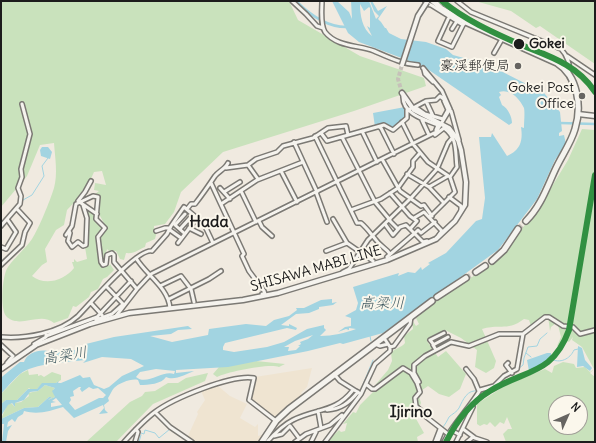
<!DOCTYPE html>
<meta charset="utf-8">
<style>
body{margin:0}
#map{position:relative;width:596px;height:443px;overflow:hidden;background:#f0eae0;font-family:Delius,sans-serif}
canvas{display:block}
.frame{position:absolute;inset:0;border:2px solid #1c1c1c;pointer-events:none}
.north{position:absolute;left:548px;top:395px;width:40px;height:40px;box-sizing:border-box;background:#fbf7ec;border:1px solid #a29f99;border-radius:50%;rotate:45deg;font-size:11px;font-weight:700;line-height:16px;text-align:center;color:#1c1c1c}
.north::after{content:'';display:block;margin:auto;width:14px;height:18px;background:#666461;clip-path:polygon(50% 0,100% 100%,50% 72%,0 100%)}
</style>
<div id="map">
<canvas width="596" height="443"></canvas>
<div class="frame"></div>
<div class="north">N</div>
</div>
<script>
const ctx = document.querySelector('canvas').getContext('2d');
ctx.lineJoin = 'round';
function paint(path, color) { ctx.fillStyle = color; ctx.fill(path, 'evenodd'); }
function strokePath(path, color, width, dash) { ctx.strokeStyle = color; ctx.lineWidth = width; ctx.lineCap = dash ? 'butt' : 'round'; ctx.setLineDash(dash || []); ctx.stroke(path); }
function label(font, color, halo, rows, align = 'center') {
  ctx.font = font + ' Delius,"Klee One",sans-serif'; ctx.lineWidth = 4; ctx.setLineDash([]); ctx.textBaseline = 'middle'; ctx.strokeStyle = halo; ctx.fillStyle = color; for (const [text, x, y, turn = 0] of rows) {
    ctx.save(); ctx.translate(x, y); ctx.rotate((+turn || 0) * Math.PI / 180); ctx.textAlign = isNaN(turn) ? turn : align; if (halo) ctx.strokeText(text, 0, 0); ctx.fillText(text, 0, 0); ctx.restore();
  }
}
paint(new Path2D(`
 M312,368L307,387L301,393L303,396L276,419L249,399L252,393L251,391L255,377Z
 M218,386L230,396L247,404L240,418L255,427L258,424V436L265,434L261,442H194L187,438L198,414L197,412L205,400L201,391Z`), '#efe4d1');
paint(new Path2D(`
 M1,1H289L298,20L360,56L424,78L426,86L354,111L223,152L181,192L174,212L165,224L154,226V228L157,231L155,239L146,243L145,247C139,249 135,254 126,253L124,260L120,259L116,251L110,252L107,249L105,259L106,262L103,263L102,261L103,255L99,237L107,229L99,214L100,198L95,194L99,191L94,190L95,183L106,185L102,171L94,172L86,190L67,210L64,225L56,230L45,249L47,262L42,265L32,276C44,286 64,281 74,268L72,262H74V259L77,262L87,259L85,247L88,223L84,207L96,214V221L103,228L97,236L100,256V264L109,266L110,264L114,270L107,277L103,279L98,289L91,292L89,297L76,307L73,306L68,318L54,323C40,311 19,330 6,316C0,308 2,275 8,267C15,257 25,249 32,239C39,228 50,201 54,188C58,174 55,157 54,143L40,145L27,176L1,207Z
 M475,1H595V64L540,26L536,28L511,11Z
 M582,129L595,130V368L590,373L595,377V442H506L503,434L508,429H512L507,417L504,424L500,422L495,427L490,422L487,425L484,424L480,426L477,424V404L506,385L545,369L552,373L554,366L563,362L574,364L576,368L585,367L590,372L594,369L582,347L572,340L573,337L569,342L567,341L569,331L563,344L557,346L561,337L558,325L556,323L551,327L550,331L548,316L531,326L529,320L524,319C507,332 500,323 482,329L496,361L494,368L486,373L475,367L477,350L461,338L445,330L428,338L427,341L438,357L446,351L466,374L460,389L449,397L439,394L428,386L418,393L421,403L415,417L424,433L417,437L418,442H328C331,436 334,435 339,430L341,432L345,431L347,423L343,424L353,412L356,413L360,405L373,392L376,384L388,370L392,361L391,353C395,348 401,348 405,343L404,336L413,329L412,320L416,326L419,324L416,318L420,315V311L495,262L509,247L520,230L534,216L568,160ZM556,403H580V427H556Z
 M256,361L285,364L279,367C269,363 227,372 217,377L213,374L219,367Z
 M28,370L29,375L38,374V376L41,375L44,377L52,372L61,375V380L56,383H43L37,389L31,390L29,388L17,400H6L1,404V394L20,374Z
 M208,373L205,381L153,404L116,442H86L130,402L142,396L145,392L155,391L168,383H178L186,378Z
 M45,385L55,388L53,390L55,397L48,400L52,397H49L38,407L24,408L1,419L7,405L11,403L15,407V403L21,402L29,396L28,393L38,391Z`), '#c9e2bc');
paint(new Path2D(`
 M332,1H337L349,12L352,19L351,1H369L376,19L379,16L374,11L370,1H372L378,11L387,6L378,19L381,22L385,28H386L389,33L401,39L426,42L446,49L453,55L489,65L544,93L560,112L562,131L559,133V136L564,135L566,144L555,160L537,199L498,250L383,333L343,344L340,343L308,351L228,367L176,370V373L194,371C187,374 174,381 166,377C162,384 148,385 140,385L138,380C132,378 119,383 114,388C112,390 110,395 108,398L109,401L104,405L105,410L108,413L99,414L104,408L103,405L74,418L63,407C50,411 38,415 24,411L23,414L18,417L15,422L12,419L8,422L7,427L12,425L8,431L6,442H2L4,424H1V419L24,408L38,407L49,397H52L48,400L55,397L52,391L55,388L45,385L38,391L30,392L24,400L15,403V407L12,403L8,405L1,416V404L6,400H17L28,389H37L42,383H56L59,381L58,383H61L80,375L83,378L90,377L94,385L104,389L109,387L122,376L144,366L131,359L102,357L83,363L86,360C68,362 34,363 20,374C14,379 7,387 1,394V378L3,376L20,362H24C27,352 42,348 51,352V350C68,355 70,350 86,348V344L114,337L188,326L192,329L178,330L171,334L150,336L172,342L208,335L209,329L246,324L266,326L274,320L289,316L297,310L296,308H304L321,300L332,299V303L337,302L333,305L319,307V309L309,313L296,314L281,325L289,326V324L297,328L296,330L287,328L225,343L223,347V350L234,352L267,347L284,342L307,329L324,325V328L326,330L320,336C333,336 345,333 356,329L349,328V330L346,329L338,332L345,327L351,326V318L345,316L356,310L358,303L353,287L399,273L398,276L408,272L415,273L421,267L422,270L430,264L428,263L446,253L476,221L482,219L485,198L479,137H491L492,133L507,156C521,150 523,140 521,127L524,128C524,122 525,113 524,108C520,99 510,88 499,92L501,95L499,97L502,105C508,108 512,117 512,123L509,125L423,66L359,42L348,33ZM360,4L364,11L369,7L370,8V28L367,26L372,36C362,29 360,14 360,4ZM313,335L308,339L300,342L301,344L298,346H300L296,350L288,351L289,347H284L295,341ZM156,369L175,371L174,374C162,370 147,386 136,377L140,372ZM79,387H81L80,389L82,392L89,387L93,389L98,388L106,395L103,398H99L75,410L69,403L71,400L70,397L74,396L73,391ZM56,398L62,405L51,407V403L56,402L52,401Z
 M405,107L406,117L395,128L391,129L386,124L375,127L373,113Z
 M42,147H48L52,152L50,159L41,156L40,150Z
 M578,346L582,348L585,360L592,368L590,371L583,366L577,367Z
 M547,353H551V359L549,358L544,364L529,371L527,360Z`), '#a2d4e1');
strokePath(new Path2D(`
 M18,209L23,200L32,195L44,176L42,166L48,158
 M370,336L371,341
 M526,353L531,357
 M551,359C560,364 570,359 574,350L578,349
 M518,369L523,365L524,358L528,347L537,346L540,339L547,333
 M484,390L492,388
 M360,392L373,360
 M332,411L339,410L353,400
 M442,428C445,425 447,421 449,417C452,414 457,412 459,408C463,400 467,389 478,391
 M141,433L144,434L145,430L155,433L159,438L170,429
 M139,442L141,435`), '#a2d4e1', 1);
strokePath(new Path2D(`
 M296,1C309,14 326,27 346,27
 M560,123L595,124`), '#a2d4e1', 2.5);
strokePath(new Path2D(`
 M402,93L398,79L402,65`), '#c6c1b9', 4, [4, 2]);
strokePath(new Path2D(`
 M518,229L526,221
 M466,278L476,272`), '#c6c1b9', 5, [5, 2.5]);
const minor = new Path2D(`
 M292,1L306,14L317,26L323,28
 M322,1C322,10 320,24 325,32C337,47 358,45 374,51C388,57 402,64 418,65
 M425,1L426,4L431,5L463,25L467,20L439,1
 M457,1L471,12L561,49C566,54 572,66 568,73
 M449,17L438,41L452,47L463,25
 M452,29L457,21
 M494,53L502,39
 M567,56L595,75
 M424,70L425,74L433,82
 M403,96C402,114 425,120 438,125L436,130
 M426,101L433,116
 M415,107L425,114L443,119L448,110L444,101
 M413,108L426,101L436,100L440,96L446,101
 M451,111L459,140
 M423,119L422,120L429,135
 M402,122L413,144L428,162L450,177L457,167C455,152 458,138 444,128L435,135
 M379,127L381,128L394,154
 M362,131L377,162
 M321,133L327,141L384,125L393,130L407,118V110L410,109
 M315,136L357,223H361C367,228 371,234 376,240C380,246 386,248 390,254
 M342,137L375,202L390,220
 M294,142L317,192
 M382,159L400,191L421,206L424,205L432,216
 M248,165L256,159L277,152L283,146L313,138L328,128L346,126L348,135
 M226,168L248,165L258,179
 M281,171L297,202
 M407,174L429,187L444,203
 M91,181L85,192L78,201L97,214
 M211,183L244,254L242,256L249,271L264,291L265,294H262
 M429,187L448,176
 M220,188L230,199
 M241,191L256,222
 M224,192L240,182
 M316,192L327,222
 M390,193L410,216L417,221L410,229
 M449,197L461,206V211
 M221,204L257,180L303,162
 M187,209L191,204H195C202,195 209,185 215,176C219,171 225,169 228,163
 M351,210L381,199L398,188L413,167V161L420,153
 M430,217L455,192L450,177
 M414,218L424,212L442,231L439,235
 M333,219L347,243L373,261
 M389,220L398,229
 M259,221L262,227L272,236
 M385,224L393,235L400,227L406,225L423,242L427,241
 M1,226L20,204L21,196L18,188L22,177L21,169L30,134L22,104
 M189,228L201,234
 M180,229L190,218
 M170,230L181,238
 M69,231L70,233L68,241L72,247L78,242L83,246L86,245L87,218L83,205
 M156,231L165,228H170
 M184,233L175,225L185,214
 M66,235L72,226L76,204L93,196L98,197L96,219L105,228L98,237L101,262L103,265L106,264L107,255L112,253L114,255V262L137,289L116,316
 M178,243L197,218
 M1,247L6,249L16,232L7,219
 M326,251L347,243
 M387,257L415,233L418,230L421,233L435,222
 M136,258C146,275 168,287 170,308
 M1,265L22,245L25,232L30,223L17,209
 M343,272L349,269L368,240L411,198L437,169L448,143L453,137
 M106,286L124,305
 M160,286L181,276L191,289L194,302
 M137,289L151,274L436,132L450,109L442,91L423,68
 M169,299L209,279L221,271
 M91,303L102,315
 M96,320L112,314L122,305
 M46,336L97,317L131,281
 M1,337C25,339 60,333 78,316C90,304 137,248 152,251L167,234L171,226L184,207L204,224L213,243
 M34,344L46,337V335
 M375,344L380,346L388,344
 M1,345L13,356L7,363
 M434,345L430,340L444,333
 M390,347L394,346L410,324L411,317
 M436,350L433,345L448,337
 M508,363L506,365L512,373
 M466,369L474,379L479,391
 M334,374L340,381L359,393
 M417,383L420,392L415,398L416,406L425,414V416L448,434
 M366,384L372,389H375L403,368L411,373L417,383L419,382L414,373V365L425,356L451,342L469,346L499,334H523L545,317H549L563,326L573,327L580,334L595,330
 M327,410C341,409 349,403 358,392
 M318,411L321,428
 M155,412L170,427L192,442
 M290,426L299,438
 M463,429L475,438L487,442
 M453,431L460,435
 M274,436L282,434L290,426
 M438,441L442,431
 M124,442C134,431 144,420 155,412C174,398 232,374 254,378L249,400L276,421
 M135,442L138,432L136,429
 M267,442C275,433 283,425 293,420C317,408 335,413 353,390
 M295,442L306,434L330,425L342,415
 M311,442L316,432
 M325,442L361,394L375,364L390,351V347L384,338
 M435,442L440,429
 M444,442C453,423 469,409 480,390L494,386L504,376L517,369L523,334
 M456,442L473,407
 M467,442L473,437`);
const major = new Path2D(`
 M578,114L595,116
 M1,369L36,345L90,324L129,313L243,300L278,293L387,260L436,239L455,221L465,205L466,182L461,150L458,140L449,128L414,110L402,93`);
const highway = new Path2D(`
 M433,1L442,9L459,19L557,63C578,76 582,107 575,129C571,143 562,155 556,168C547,187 541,206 526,221
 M492,261L504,250L518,229
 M476,272L485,266
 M437,297L466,278
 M262,442L276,421L289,409L432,301`);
strokePath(minor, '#7b7974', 6);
strokePath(major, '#7b7974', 7);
strokePath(highway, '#7b7974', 8);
strokePath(minor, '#f5f3ee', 3);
strokePath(major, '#f5f3ee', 4);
strokePath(highway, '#f5f3ee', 5);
const majorBridge = new Path2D(`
 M402,65L418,16L427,2`);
strokePath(majorBridge, '#7b7974', 7, []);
strokePath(majorBridge, '#f5f3ee', 4);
strokePath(new Path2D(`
 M442,1C465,20 492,32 519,44C548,56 577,64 595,92
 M446,442C456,422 470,403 490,391C525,369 552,376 569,330L595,175`), '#319041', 6);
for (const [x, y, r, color] of [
 [519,44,6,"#1c1c1c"],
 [518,66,4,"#666461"],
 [582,96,4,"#666461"]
]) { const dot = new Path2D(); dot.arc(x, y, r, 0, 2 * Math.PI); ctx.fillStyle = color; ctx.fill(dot); strokePath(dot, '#fbf7ec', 1.5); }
label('bold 14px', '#1c1c1c', '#fbf7ec', [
 ["Gokei",529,44]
], 'left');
label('14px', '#1c1c1c', '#fbf7ec', [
 ["豪渓郵便局",510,66],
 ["Gokei Post",574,88],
 ["Office",574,104]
], 'right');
label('14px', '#1c1c1c', '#fbf7ec', [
 ["SHISAWA MABI LINE",316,269,-16]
]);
label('italic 15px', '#3f5961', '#fbf7ec', [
 ["高梁川",382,304],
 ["高梁川",65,356,-9]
]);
label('bold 16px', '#1c1c1c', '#fbf7ec', [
 ["Hada",209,222],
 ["Ijirino",411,412]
]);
</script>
